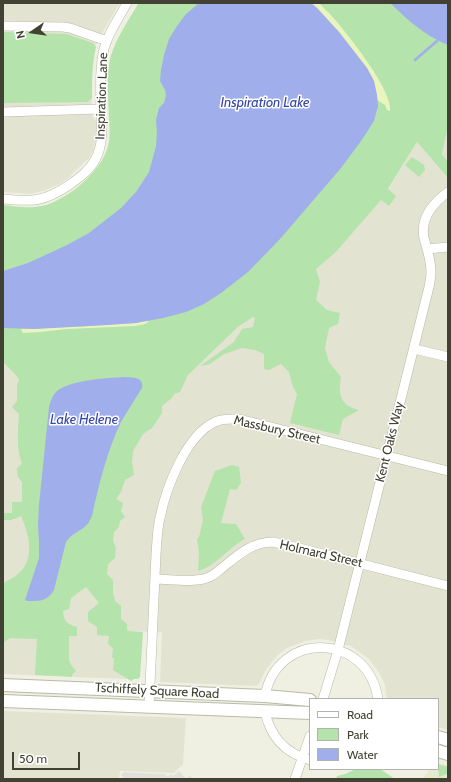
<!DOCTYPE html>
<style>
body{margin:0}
#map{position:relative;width:451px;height:782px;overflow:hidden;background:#eff0e2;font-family:Cabin,sans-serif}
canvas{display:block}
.frame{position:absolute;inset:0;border:4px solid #414233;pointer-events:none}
.legend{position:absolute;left:309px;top:698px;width:130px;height:72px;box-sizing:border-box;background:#fff;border:1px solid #b3b3ad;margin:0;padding:5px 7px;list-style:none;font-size:12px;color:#414233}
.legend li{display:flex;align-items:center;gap:8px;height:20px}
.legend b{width:20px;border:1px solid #b3b3ad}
.north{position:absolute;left:12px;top:12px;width:40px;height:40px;-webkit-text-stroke:3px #fff;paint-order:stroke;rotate:257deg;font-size:11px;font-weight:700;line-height:16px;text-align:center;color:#414233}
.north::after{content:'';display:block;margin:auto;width:14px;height:18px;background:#414233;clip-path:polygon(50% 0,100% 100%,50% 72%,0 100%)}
.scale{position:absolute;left:12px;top:752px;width:68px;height:18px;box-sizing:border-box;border:2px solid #414233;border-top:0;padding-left:5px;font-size:12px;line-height:14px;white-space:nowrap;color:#414233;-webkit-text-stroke:3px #fff;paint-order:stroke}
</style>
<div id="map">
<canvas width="451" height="782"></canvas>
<div class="frame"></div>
<ul class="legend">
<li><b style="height:5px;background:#fff"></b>Road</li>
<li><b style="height:11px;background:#b4e3ac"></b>Park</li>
<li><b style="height:11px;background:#a0aeec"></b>Water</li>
</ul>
<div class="north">N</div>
<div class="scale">50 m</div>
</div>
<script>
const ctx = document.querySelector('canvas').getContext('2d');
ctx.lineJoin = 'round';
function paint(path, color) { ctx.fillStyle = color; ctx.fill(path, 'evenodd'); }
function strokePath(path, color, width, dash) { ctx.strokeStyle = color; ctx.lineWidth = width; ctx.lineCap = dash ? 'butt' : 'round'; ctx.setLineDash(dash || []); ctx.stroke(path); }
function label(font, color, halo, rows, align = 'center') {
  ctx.font = font + ' Cabin,sans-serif'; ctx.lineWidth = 3; ctx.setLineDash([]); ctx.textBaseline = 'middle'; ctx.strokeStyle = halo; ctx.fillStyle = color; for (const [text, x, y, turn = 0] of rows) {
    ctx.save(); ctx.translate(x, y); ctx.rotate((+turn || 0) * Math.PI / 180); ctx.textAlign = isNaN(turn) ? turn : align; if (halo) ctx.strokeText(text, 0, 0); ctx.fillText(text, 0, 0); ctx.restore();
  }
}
paint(new Path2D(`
 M3,3H120L106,26L96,45L94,53L91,78L92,116L96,121V140L93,151L89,158L68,178L59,184L46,190L31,194L3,192Z
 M448,126V162L442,154Z
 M417,142L448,178V730L438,727V699H387L385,686L382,678L376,668L369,659L351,646L328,640L319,639L305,641L287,648L279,654L272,662L265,671L259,684L256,686L160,682L162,632L126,631L105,600L110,510L131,452L167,395L238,327L280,298L336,252L385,195Z
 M3,362L14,373L23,387L32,556L3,597Z
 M94,583L129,667L128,679L72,677L61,632L60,596Z
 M40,633L43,660L52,676L3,674V637Z
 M3,711L186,718L183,764L174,773L120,771L119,779H3Z`), '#e2e4d1');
paint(new Path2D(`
 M438,763L448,766V779H423L430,769H438Z`), '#e5e9cd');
paint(new Path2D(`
 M138,3H448V126L442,154L448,162V178L417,142L388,189L396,196L389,206L381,200L336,252L316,269L320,282L316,300L327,310L340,313L338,324L329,328L325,348L329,362L341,377C338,395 340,405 359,410L343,419L339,435L290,423L297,394L293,387L289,372L281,364L269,370L264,369V354L255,350L242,348L224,354L210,364L200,366L234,342L242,329L253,327L255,318L253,317L238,327L186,377H187L180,392L174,394L172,398L162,406V413L152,428L143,434L133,451L132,463L134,475L125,480L121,492L116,499L123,503L121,511L125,517L120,521L119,527L114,532L113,540L116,548L115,558L108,564L107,574L113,580V591L115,601L121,606V619L127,624V630L129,631L143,632L140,677L138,679H134L131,681L113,670L114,658H112L113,648L108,644L109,636L97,635V627L88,621V612L99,603L86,587L71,598L69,609L63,611C64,622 67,624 77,627V636H69V660L71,665L76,671L72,675V677L35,675L37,639L10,638L3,643V582H5C9,580 15,577 18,574C36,558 29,534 21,516L11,520H3V513H12V502H22V482L18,477L17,468L22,464C16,448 18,431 19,414L12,407L17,401V385L19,380L14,373L3,362V205C17,207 31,209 46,205C69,198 102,171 108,146C110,139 110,130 109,122C109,104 106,82 109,64C113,42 127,23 138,4Z
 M3,32L66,34L93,43L96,47C92,64 92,81 92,98L88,102L3,103Z
 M412,157L424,165L425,170L419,177L405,165Z
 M232,465L239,467L241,483L236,490L230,489L221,523L236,524L245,539C228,548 216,566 198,571L199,552L197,539L199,537L203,520L201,507L215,471Z
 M438,764L448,767V775L446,774L439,777Z
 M356,769H380L395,779H336L337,776L345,774Z`), '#b4e3ac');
paint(new Path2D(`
 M311,3C314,3 316,2 318,3C321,4 324,9 327,11C342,26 394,91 390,111H389L387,110L385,105L380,102L377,99L374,81L367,68L339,32L317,8Z
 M149,320C147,325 140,325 135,326L67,329L40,332L23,333L21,330L22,329L91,326L136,323Z`), '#eaf4be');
paint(new Path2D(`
 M179,771L186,779L190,776L193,779H125L121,775L124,772L165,774L168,777L171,774L173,776Z`), '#e1e1db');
paint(new Path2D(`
 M199,3H311L317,8L339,32L367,68L374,81L377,95L378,106L374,121L361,141L341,168L280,239L248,272L221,293L204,304L186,312L163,318L136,323L107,325L35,329L3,328V271L28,263L67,245L89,233L121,208L136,192L149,172L156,146L157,133L156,120L159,108L164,103L166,95L165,90L160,81L161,70L164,55L169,39L177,26L186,14Z
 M390,3H448V45C425,36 408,20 390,3Z
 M124,377C132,378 144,376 142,388C135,399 128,410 121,422C107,451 99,484 92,516C92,516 89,522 89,522C83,531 71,533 66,542L54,590C47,602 39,601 27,601L25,600L39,558V542L38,525L39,505L49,407C51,401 52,396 57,391C71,380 107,378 124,377Z`), '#a0aeec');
strokePath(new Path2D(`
 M415,60L437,41`), '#a0aeec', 2.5);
const minor = new Path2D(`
 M3,26L63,27L70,28L107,41
 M3,112L101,109
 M3,199C32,202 44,202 69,185C79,178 89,171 95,160C103,146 102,131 101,116C101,94 99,70 104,49C108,33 119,18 127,3
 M427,249L448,247
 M414,349L448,357
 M155,579C170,579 192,583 207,578C213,576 217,572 222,568C238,555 252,542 273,542L303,549L448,586
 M265,696C277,630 368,632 378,699
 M323,699L338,650L429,287C430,282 431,277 431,272C431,260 427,249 424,238C420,218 433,203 448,192
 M149,707L156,554C157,542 157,530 160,518C166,488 186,435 215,422C222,418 231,419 239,419L448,471
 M265,711C270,737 285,753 310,760
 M295,779L310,736`);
const tertiary = new Path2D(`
 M3,685L265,696L310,700
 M3,701L310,713
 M438,737L448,740
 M438,751L448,754`);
strokePath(minor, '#b9bba6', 10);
strokePath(tertiary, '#b9bba6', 14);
strokePath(minor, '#fff', 9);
strokePath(tertiary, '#fff', 12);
label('13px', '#414233', '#fff', [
 ["Inspiration Lane",102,96,-88],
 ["Massbury Street",277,430,13],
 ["Kent Oaks Way",390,442,-76],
 ["Holmard Street",321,554,13],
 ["Tschiffely Square Road",157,691,3]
]);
label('italic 14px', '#3346a7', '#fff', [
 ["Inspiration Lake",265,103],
 ["Lake Helene",84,420]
]);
</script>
